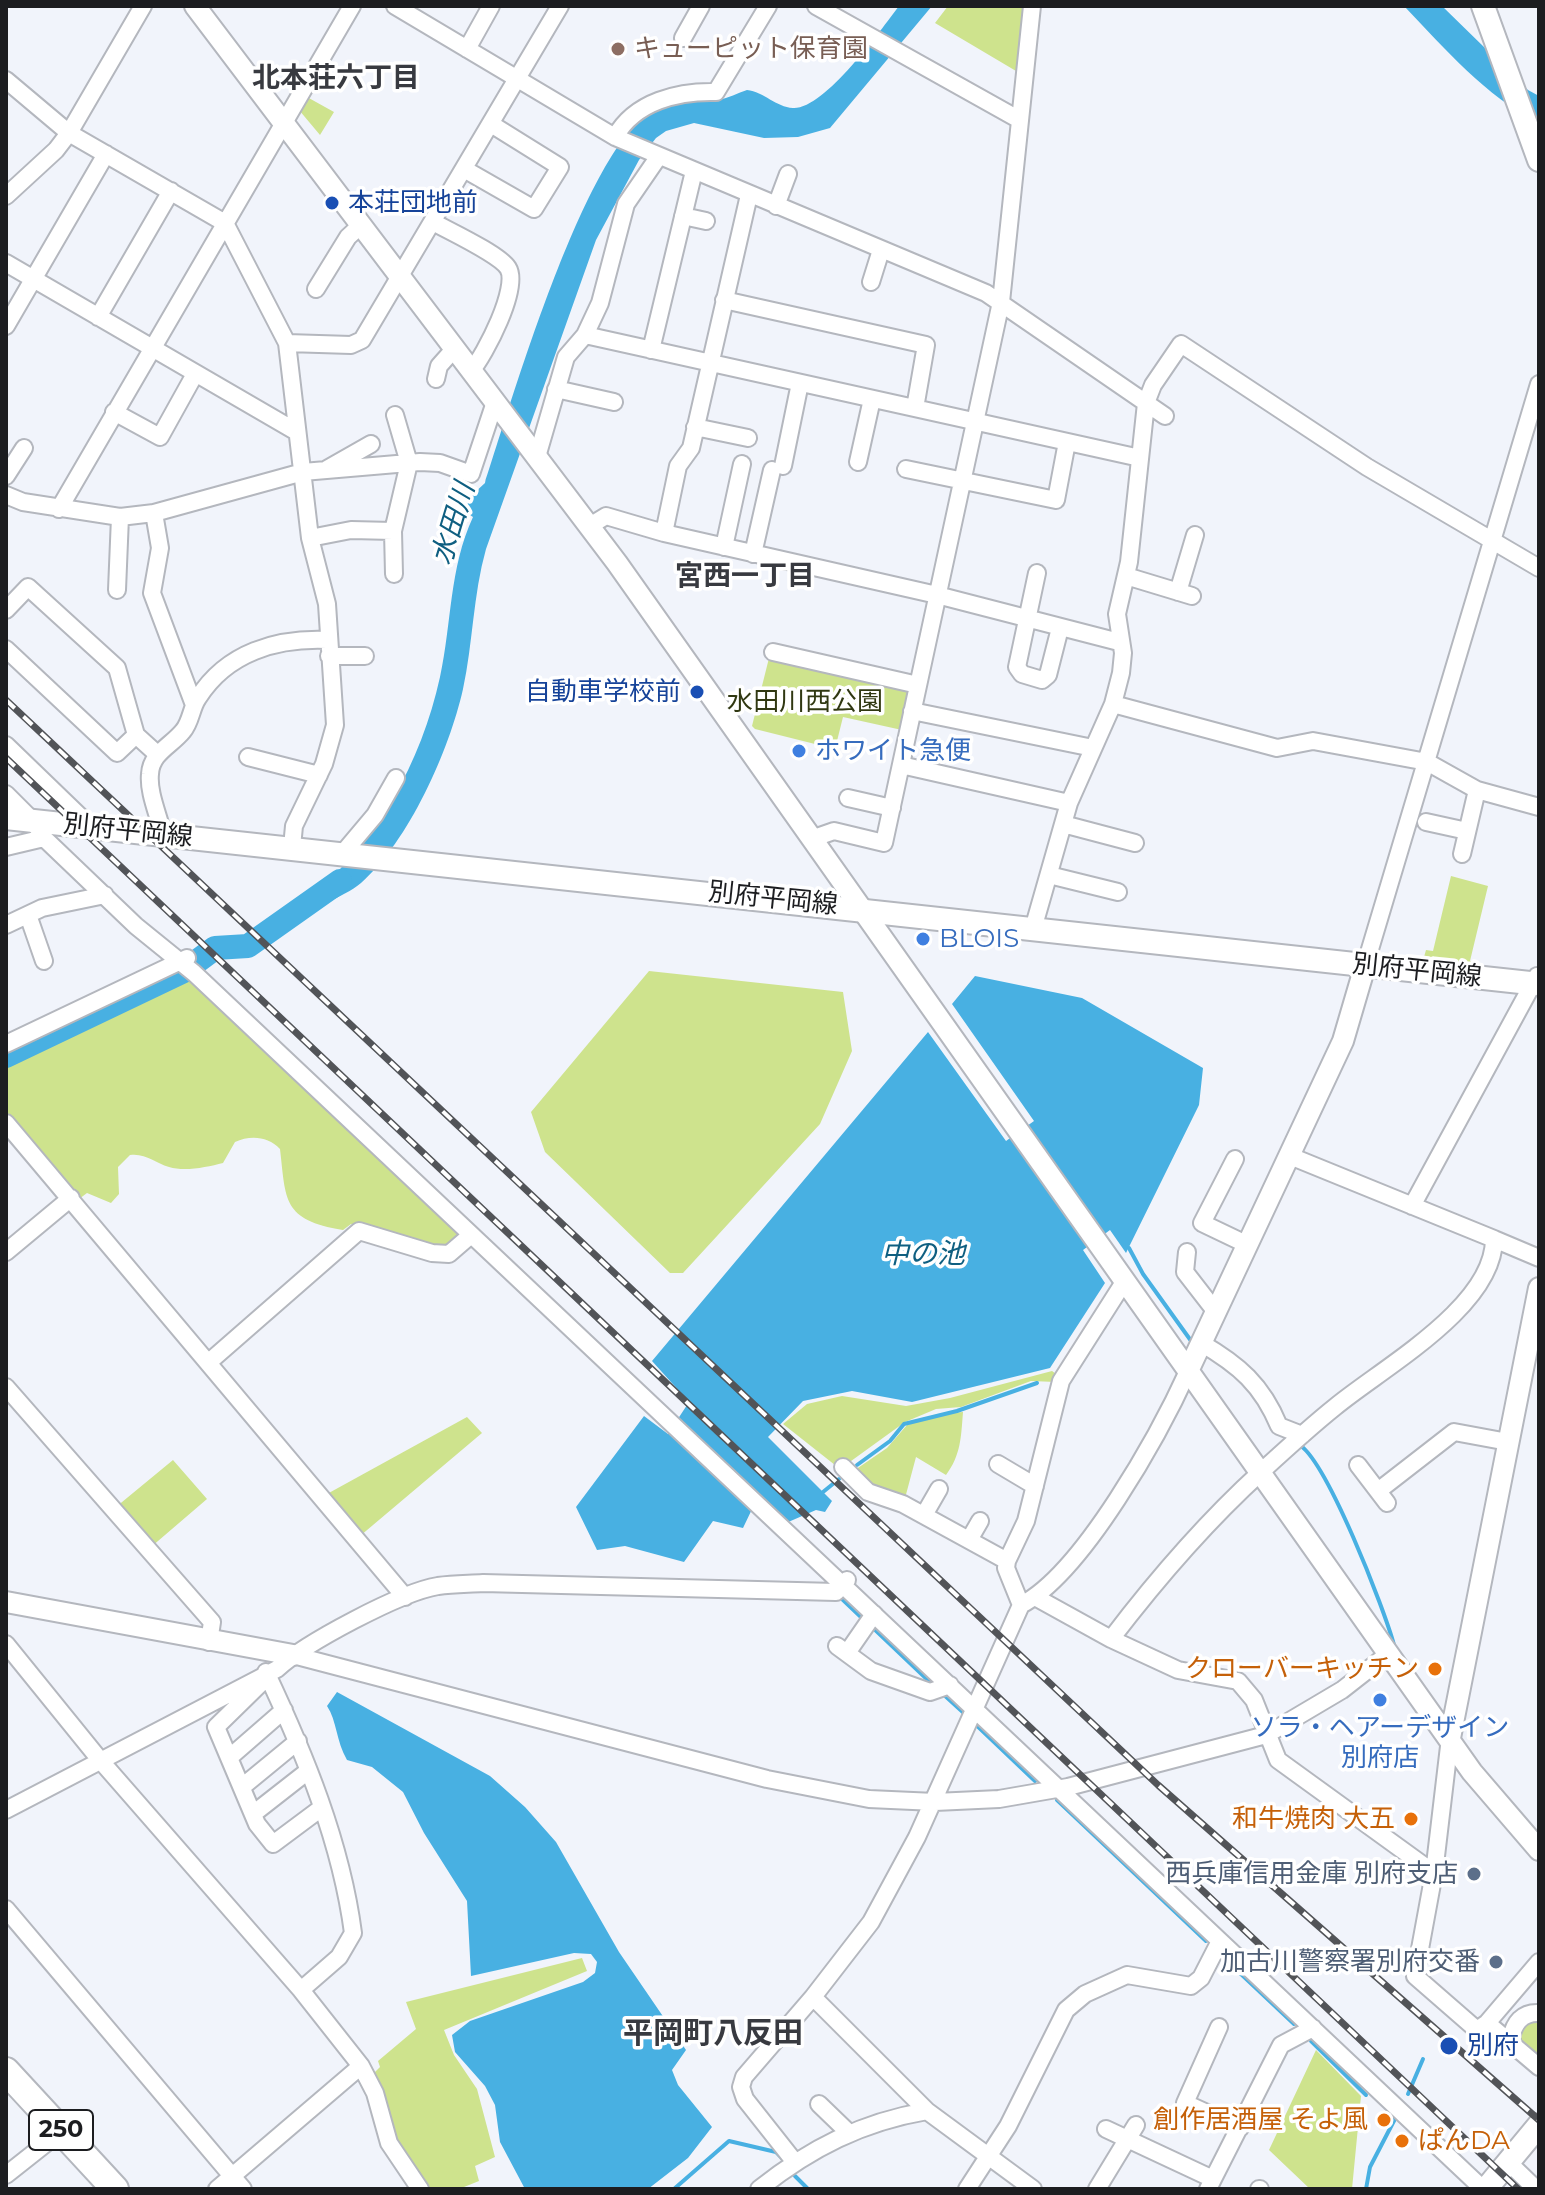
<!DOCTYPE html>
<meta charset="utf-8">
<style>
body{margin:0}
#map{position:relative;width:1545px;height:2195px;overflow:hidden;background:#f1f4fb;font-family:Montserrat,sans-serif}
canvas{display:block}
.frame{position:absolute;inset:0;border:8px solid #1c1d20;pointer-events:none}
</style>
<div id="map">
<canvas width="1545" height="2195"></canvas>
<div class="frame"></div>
</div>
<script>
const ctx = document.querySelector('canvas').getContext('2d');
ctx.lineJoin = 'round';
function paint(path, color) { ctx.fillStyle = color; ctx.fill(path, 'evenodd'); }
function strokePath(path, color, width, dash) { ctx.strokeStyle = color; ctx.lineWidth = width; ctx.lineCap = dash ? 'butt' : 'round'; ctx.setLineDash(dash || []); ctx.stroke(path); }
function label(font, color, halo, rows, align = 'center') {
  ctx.font = font + ' Montserrat,"Noto Sans JP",sans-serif'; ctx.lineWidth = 7; ctx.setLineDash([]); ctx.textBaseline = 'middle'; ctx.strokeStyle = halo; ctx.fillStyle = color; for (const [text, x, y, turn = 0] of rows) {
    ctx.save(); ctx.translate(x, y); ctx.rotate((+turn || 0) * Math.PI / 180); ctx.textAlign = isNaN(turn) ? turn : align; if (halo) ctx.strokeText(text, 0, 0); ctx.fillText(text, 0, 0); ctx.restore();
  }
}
paint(new Path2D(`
 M948,6H1023L1016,71L935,23Z
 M307,97L334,112L320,135L299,110Z
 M769,658L909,690L902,730L843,717L835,749L755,729L752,726Z
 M1451,876L1488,886L1470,961L1494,971L1422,964L1426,950L1433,951Z
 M649,971L843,992L852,1051L820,1124L683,1273H670L545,1152L531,1112Z
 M186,974L464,1236L450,1250L351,1224L343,1230C282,1220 286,1200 280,1149C268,1136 250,1135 235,1142L223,1163C207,1167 185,1172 169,1167C155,1163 146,1153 130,1155L118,1167L119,1194L111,1203L87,1193L79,1199L6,1112V1062Z
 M1052,1371L1059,1376L1056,1382L1031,1381L961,1407L936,1409L905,1422L840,1469L783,1424L807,1404L842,1396L906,1406L950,1398Z
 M963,1412C961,1437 961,1455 946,1475L916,1457L904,1502L879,1491L852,1472L887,1448L907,1425L938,1414Z
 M467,1417L482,1433L360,1536L327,1494Z
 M173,1460L207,1499L151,1547L116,1507Z
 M582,1958L587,1971L444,2030L454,2055L477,2089L495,2157L475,2166L479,2181L459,2189H428L394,2143L372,2075L380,2067L378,2061L416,2029L406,2002Z
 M1534,2021L1539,2022V2059L1522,2044L1520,2036L1526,2026Z
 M1316,2050L1361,2096L1352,2189H1310L1269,2150Z`), '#cee38d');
paint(new Path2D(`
 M899,6H932L830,128L798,137L764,138L694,123L666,131L656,138L639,160L596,240L486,549C473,595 473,643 463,689C449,751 409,841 361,883C352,891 339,896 329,902L309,898C377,842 421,763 440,677C452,622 449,569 473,517L464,511L472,495L485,483C510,408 588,134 659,107C678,99 699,103 719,100C728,98 738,93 747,90C764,92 776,107 793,108C824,110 880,31 899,6Z
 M1404,6H1442L1528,90L1539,96V124C1485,95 1446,50 1404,6Z
 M975,976L1082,998L1203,1068L1199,1105L1126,1253L1110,1230L1083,1250L1105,1283L1050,1368L912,1402L852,1391L803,1401L768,1437L832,1501L825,1512L816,1510L786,1523L754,1505L743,1528L713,1521L684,1562L625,1546L597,1550L576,1507L644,1416L668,1434L689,1402L652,1361L928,1032L1006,1141L1034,1121L952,1004Z
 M337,1692L490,1776L525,1807L556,1842L619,1952L686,2050L672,2070L678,2085L712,2127L688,2158L648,2189H525L500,2142L495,2105L485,2086L455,2052L452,2035L470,2021L583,1982L595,1973L597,1962L591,1954L574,1953L471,1976L467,1901L424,1833L403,1792L372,1767L347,1760C336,1741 337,1721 327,1706Z`), '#48b0e2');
strokePath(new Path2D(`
 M1129,1248L1143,1274L1194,1345
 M1298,1444C1326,1458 1385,1611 1394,1645
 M857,1465L890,1441L904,1424L957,1411L1037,1383
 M823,1492L839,1479
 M842,1599L863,1619
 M870,1625L933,1685
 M943,1694L966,1715
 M972,1721L1035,1781
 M1057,1800L1206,1941
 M1224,1958L1294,2024
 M1311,2041L1366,2095
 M1408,2094L1423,2059
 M795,2176L808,2189
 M674,2189L729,2141L776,2152L782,2158
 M1366,2189L1370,2167L1397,2115`), '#48b0e2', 4);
strokePath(new Path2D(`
 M6,1056L184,971L215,948L248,946L340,881`), '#48b0e2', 24);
const minor = new Path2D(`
 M395,6L615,137L986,293L1165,416
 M816,6L1018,119
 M683,38L701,6
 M467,49L491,6
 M6,80L69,133L225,223L287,343L310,538L327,604L335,725L324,764L294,826L292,847
 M615,137C635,101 679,91 716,92L768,6
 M464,169L534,209L560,167L491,124
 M6,196L56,150L69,133L143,6
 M776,206L788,174
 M683,216L706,221
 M433,222C449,231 499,254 508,268C520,287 485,355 471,371
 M6,263L297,432
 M871,282L881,250
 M316,289L348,237L361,225
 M724,300L926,345L915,408
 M98,317L171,191
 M6,326L106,154
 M585,335L1140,458
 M287,343L351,345L362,340L560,6
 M651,350L694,171
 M436,379L439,366L455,348
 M556,389L614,402
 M114,412L160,437L195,374
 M695,427L748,438
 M537,457L566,357L585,335L600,303L626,204L659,156
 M858,462L872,399
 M783,466L800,383
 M327,469L371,444
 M906,469L1056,500L1067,442
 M6,476L24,448
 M6,495L23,502L120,517L154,513L303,472L420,462L440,463L471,474L495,402
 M59,509L352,6
 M154,513L160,548L152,593L194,705
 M588,527L606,516L664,533L937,595L1119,642
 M664,533L678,466L691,448L749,195
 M310,538L351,530L393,531
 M724,547L742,464
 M753,554L772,470
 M1037,573L1017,667L1022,674L1042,680L1048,675L1060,628
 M394,574L393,531L409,463L395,415
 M1126,576L1192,596
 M117,590L120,517
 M1178,592L1195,535
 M6,610L28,587L117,668L136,735L157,754
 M6,649L117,753L136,735
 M773,652L918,685
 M329,656H365
 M1113,704L1277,748L1313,741L1427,762L1477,790L1539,807
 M912,711L1093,748
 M6,745L92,828
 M248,757L319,775
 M901,765L1069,803
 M6,794L33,821L44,838L136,926L194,973L1483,2189
 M848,798L892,808
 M1426,822L1467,831
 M1063,824L1135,843
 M163,835C159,816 148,793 150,774C151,753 171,746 183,731C191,722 191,708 198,698C227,652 277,638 327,640
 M814,838L834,831L884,843L1001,302L1032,6
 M6,847L44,838
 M343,853L375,815L396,778
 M1462,854L1477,790
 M1049,875L1118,892
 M28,915L44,961
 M6,925L42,908L105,895
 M1033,929L1069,803L1113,704L1121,673L1123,653L1117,614L1129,562L1146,403L1153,385L1181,344L1367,467L1539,568
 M1365,966L1539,384
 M6,1044L187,958
 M6,1123L405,1597
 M1235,1159L1202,1223L1248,1245
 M1412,1206L1537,976
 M1494,1239L1539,1258
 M6,1252L71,1198
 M1187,1252L1185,1272L1216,1312
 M1201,1343C1239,1365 1262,1385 1279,1426L1302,1435
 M209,1362L359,1231L432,1253L449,1254L471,1235
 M6,1387L212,1622L209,1642
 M998,1464L1035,1486
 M1358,1465L1387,1503
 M843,1467L868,1492L903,1504L1007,1561
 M1378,1491L1454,1432L1508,1442
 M924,1515L939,1489
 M969,1540L980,1521
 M1035,1597L1111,1639L1178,1670L1238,1681L1254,1700L1278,1760L1434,1873
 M1021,1605L1006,1568L1007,1561L1026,1521L1061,1381L1124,1282
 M1111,1639C1156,1580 1207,1521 1262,1471C1286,1449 1310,1427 1335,1407C1382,1368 1494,1307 1494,1239L1290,1156
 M6,1644L100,1760L301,1990L361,2066L375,2093L389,2143L420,2189
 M837,1646L871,1671L930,1692L950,1685
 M847,1653L874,1614
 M293,1655L767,1779L869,1799L935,1802L999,1799L1068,1787L1266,1735L1342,1690L1388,1654
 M266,1672C305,1755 341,1842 353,1933L339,1957L301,1990
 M262,1682L216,1727L257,1824L273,1844L320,1809
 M1450,1738L1434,1873L1415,1976L1477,2030L1487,2023L1539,1962
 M230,1757L284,1710
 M242,1787L298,1741
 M6,1810L277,1669C305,1643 401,1592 438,1586C453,1584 468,1584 483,1583L836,1592L847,1580
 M253,1814L308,1771
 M6,1909L243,2189
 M1487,2023L1539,2067
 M1219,2027L1185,2103L1240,2128
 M1514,2047L1511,2038C1514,2023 1522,2012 1539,2013
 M819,2104L848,2132
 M1106,2129L1213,2179
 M794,2161L745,2099L741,2087L744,2077L813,1997
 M1508,2162L1536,2189
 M6,2175L49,2141
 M217,2189L361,2066
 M759,2189C811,2148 862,2122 927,2111
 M967,2189L1008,2126L1066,2010L1085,1994L1127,1975L1191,1986L1201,1978L1220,1941
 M1033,2189L927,2111L813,1997L871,1922L917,1837L1021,1605C1083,1573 1160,1433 1189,1369
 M1097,2189L1136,2125
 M1208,2189L1281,2045L1313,2028
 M1259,2189H1260`);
const tertiary = new Path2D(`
 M195,6L617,563L1472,1772L1539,1850
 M1189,1369L1343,1041L1365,966
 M6,1602L293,1655
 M1450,1738L1539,1288`);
const secondary = new Path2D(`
 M1483,6L1539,160
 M6,818L1539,984
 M1486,2189L1539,2125`);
const trunk = new Path2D(`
 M6,2071L115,2189`);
strokePath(minor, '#b4b7be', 20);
strokePath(tertiary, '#b4b7be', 24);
strokePath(secondary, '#b4b7be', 26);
strokePath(trunk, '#b4b7be', 30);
strokePath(minor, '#fff', 16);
strokePath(tertiary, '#fff', 20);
strokePath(secondary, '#fff', 22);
strokePath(trunk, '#fff', 26);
const rail = new Path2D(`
 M6,700L1158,1785L1539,2120
 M6,758L1518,2189`);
strokePath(rail, '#525458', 7);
strokePath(rail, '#fff', 4, [12]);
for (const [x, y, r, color] of [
 [618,49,8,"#8d6e63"],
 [332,203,8,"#1a4fb4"],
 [697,692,8,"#1a4fb4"],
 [799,751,8,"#3f7fe0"],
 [923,939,8,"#3f7fe0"],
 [1435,1669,8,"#e8710a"],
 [1380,1700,8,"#3f7fe0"],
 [1411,1819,8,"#e8710a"],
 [1474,1874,8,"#5c6f8a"],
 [1496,1962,8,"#5c6f8a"],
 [1449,2046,10,"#1a4fb4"],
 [1384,2120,8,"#e8710a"],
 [1402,2141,8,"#e8710a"]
]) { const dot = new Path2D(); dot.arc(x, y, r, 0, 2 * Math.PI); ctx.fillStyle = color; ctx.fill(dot); strokePath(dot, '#fff', 3); }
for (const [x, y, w] of [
 [61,2130,64]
]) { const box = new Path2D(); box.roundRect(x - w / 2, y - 20, w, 40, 6); ctx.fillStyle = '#fff'; ctx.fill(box); strokePath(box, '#1c1d20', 2); }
label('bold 24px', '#1c1d20', null, [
 ["250",61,2130]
]);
label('26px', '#785e54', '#fff', [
 ["キューピット保育園",634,49]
], 'left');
label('26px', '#164399', '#fff', [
 ["本荘団地前",348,203],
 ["自動車学校前",681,692,"right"],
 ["別府",1467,2046]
], 'left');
label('26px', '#303812', '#fff', [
 ["水田川西公園",805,702]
]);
label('26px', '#366cbe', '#fff', [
 ["ホワイト急便",815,751],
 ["BLOIS",939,939],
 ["ソラ・ヘアーデザイン",1380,1728,"center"],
 ["別府店",1380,1758,"center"]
], 'left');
label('26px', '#1c1d20', '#fff', [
 ["別府平岡線",128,831,6],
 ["別府平岡線",773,899,6],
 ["別府平岡線",1417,971,6]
]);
label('26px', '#c56008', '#fff', [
 ["クローバーキッチン",1419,1669],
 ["和牛焼肉 大五",1395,1819],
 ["創作居酒屋 そよ風",1368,2120],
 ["ぱんDA",1418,2141,"left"]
], 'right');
label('26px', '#4e5e75', '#fff', [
 ["西兵庫信用金庫 別府支店",1458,1874],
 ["加古川警察署別府交番",1480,1962]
], 'right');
label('bold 28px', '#383a40', '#fff', [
 ["北本荘六丁目",336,79],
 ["宮西一丁目",745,577]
]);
label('italic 28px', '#0f5f81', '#fff', [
 ["水田川",454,524,-73],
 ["中の池",923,1255]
]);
label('bold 30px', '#383a40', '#fff', [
 ["平岡町八反田",713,2034]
]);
</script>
